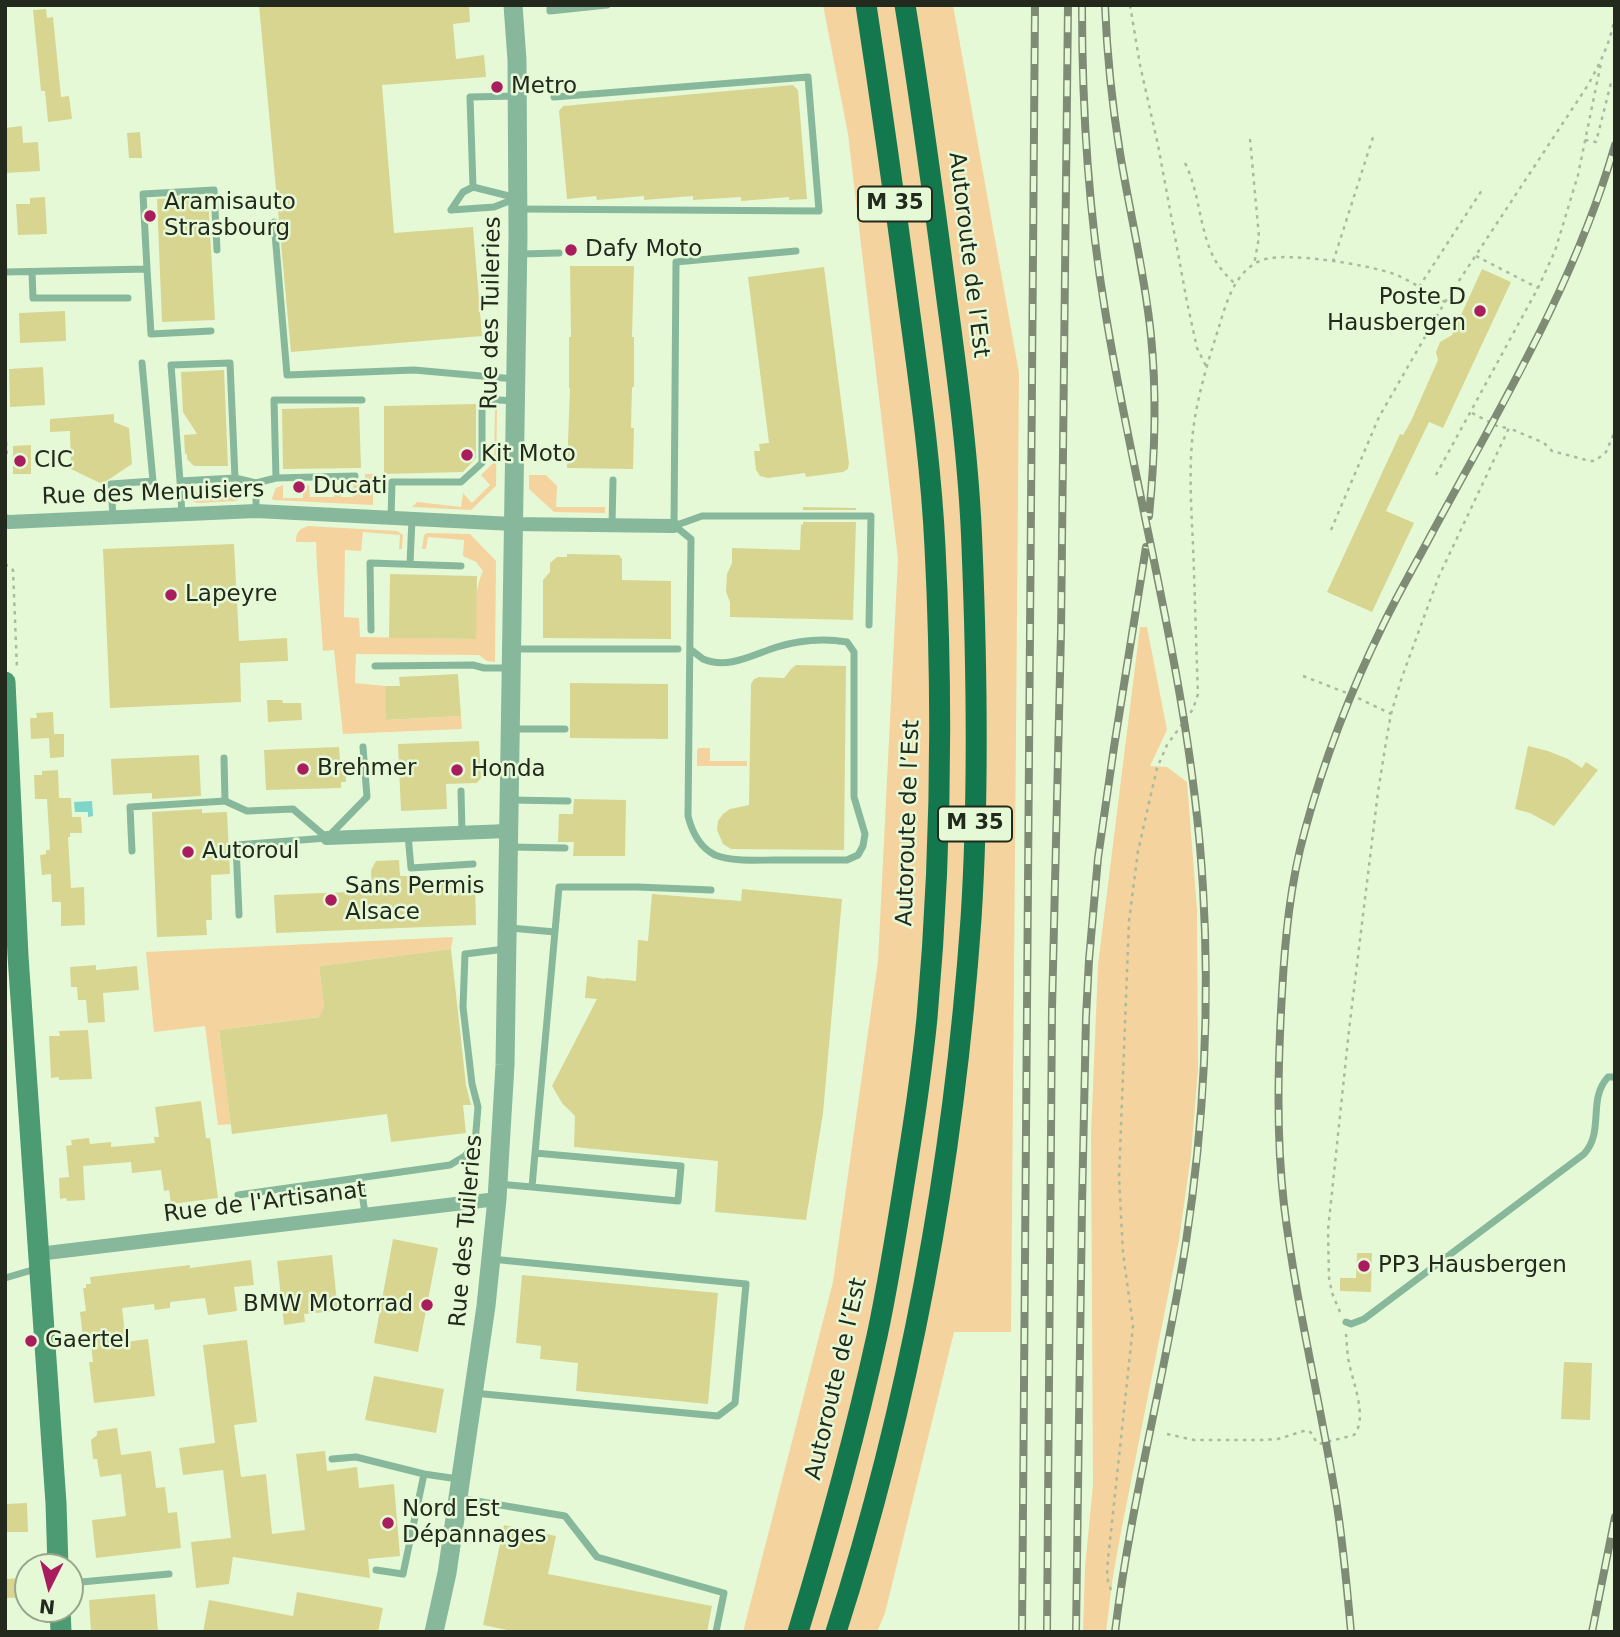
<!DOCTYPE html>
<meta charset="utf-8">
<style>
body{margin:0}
#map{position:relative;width:1620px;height:1637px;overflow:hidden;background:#e6f9d7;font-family:"DejaVu Sans",sans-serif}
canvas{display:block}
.frame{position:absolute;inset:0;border:7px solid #232a1d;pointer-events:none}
.north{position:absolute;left:14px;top:1553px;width:70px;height:70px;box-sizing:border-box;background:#e6f9d7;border:2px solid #98a68d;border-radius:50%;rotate:186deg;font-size:19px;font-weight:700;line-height:28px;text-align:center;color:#232a1d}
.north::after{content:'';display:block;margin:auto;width:24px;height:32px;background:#a91c5d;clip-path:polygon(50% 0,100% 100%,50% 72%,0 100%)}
</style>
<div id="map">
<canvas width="1620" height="1637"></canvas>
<div class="frame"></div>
<div class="north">N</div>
</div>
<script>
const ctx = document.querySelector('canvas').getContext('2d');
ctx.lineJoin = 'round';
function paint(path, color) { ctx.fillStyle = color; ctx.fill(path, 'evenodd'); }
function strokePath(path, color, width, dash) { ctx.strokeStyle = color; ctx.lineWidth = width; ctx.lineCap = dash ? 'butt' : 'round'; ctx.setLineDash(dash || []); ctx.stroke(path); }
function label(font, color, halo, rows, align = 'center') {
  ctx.font = font + ' "DejaVu Sans",sans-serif'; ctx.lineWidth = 5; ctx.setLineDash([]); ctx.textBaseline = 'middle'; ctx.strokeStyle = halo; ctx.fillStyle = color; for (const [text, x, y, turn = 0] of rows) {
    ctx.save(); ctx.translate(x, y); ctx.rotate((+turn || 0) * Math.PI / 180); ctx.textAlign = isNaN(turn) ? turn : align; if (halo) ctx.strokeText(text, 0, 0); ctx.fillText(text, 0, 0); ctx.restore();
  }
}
paint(new Path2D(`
 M823,5H953L1019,373L1011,1332H954L885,1613L877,1632H743L833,1282L878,961L898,559L848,134Z
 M495,407H497L496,486L471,510L412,507L417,502L461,507L463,493L472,503L490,485L481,475L494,462Z
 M365,474H373V505L273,500L272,498L276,488L283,485V498H303V485H309L310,497H334V485H341V497H353V480L365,481Z
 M529,475H546L557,486L556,507H605V513L554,512L529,489Z
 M226,486H234L242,491V497L236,501L197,503C189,501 190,495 189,488H196L197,500L226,498Z
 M308,526L397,531L403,535L402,549H399L400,535L363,532L361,551L345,550L344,617L359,618L360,637L476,639C476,617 473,592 483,571L476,562L463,556L464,540L428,537L426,549H422L424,535L427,533L470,534L496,561L495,662L487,661L479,655L356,654L355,683L385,686L387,720L461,716L462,729L343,734L334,650L323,651L317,567L316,542H296C296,532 299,529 308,526Z
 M1140,627H1147L1167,730L1150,766L1167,767L1187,782L1197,909L1198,1069L1191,1155L1179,1240L1121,1532L1113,1576L1106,1632H1083L1085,1567L1093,1485L1091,1134L1098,965Z
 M699,748H710V761H747V766H697V750Z
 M453,937L451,949L319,966L325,1016L219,1030L231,1124L218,1125L205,1026L154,1032L146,952Z`), '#f4d39f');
paint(new Path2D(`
 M92,801L93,816L88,817V812H75L74,802Z`), '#7dd6ca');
paint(new Path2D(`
 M259,5H469L470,22L453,24L456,59L484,55L486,77L382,85L394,233L473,227L482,336L291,352Z
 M46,9L47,18L53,17L61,97L69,96L72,119L48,122L45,91H41L33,10Z
 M793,85L798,90L807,199L789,200V197L741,201V197L693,200V196L644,200V196L597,200L596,196L567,199L559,111L563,106Z
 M22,126L23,143L38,142L40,171L5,173V128Z
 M140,132L142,158H129L127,133Z
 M208,196L215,320L162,322L157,199Z
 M45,197L47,234L18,235L16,204H30V198Z
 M570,266H634L632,337H634V387H632L631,428H634L633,469L567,468L570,388H569V337H571Z
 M824,267L849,463L848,469L843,472L806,477L805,473L768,478L760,476L756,470L754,451H760L759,444L769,443L748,277Z
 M1482,269L1511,282L1443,428L1429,422L1386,511L1414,523L1372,612L1327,592L1400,434L1403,435L1411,421L1438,360L1436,352L1440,342L1452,335Z
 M65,311L66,341L20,343L19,313Z
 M43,367L45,405L10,407L9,369Z
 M224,370L228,466H194L187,459V454H185L184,435L197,434L183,412L181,372Z
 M476,404V458L463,472L384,474V406Z
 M359,407L361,468L283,469L282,409Z
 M114,414V422L129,428L132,464L102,484L71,469L70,431L50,432V419Z
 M31,445V474H13V446Z
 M803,507L856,508V510H803Z
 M803,522H856L853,620L730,617V602L726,592L727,574L732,563V548L800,550L801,524L803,525Z
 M234,544L239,641L287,638L288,661L240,663L241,702L110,708L103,549Z
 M567,554L619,555L622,559V580L671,581V639L543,638V580L550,572V563L557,557H567Z
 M390,574L477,576L476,639L389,638Z
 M796,665L846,666L844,850L731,849L723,844L717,830L718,821L723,814L730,809L749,805L751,684L754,679L759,677L784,678L792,668Z
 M458,674L461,716L386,720L385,686H400L399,677Z
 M570,683L668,684V739L570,738Z
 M267,700H282L283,703H301L302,720L268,722Z
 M53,712L54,734H64V757L50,758L49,738L31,739L30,718H37L36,713Z
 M479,741L481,778L477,783L446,784L447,809L401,811L398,744Z
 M1528,746L1548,751L1568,759L1582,768L1586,762L1598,770L1554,826L1530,813L1515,809Z
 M339,747L340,761L345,760L346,782H341V788L266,790L264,750Z
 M199,755L201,796L152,799V793L113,795L111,759Z
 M58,770L59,798H71L72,817H81L82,833H70V837H68L71,888L84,887L85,925L61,926V902H52L51,874L42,875L40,855L46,854V850H50L47,799H35L34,775H42V771Z
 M574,799L626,800L625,856H573L574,842H558L559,814H573Z
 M202,809V813L227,812L230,874L211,875L212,920H206L207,935L157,937L152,812Z
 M399,860L400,876H413L414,882L475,879L476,925L276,933L274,895L372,891L371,870L376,861Z
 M742,889L842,899L823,1113L806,1220L715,1212L718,1161L574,1147L575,1116L562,1103L552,1086L597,999L585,998L587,976L605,979V978L636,981L638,940L648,941L652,894L741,901Z
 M451,949L466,1085L471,1105H463L466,1133L391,1142L387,1114L232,1134L219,1030L319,1017L324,1008L319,966Z
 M96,965V970L137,966L139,990L103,993L105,1022L88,1023L86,1000H78L77,987H71L70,967Z
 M88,1030L92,1079L59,1080V1077L51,1078L49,1036H60L59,1031Z
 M201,1101L206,1138H210L218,1198L171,1204L169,1190L164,1191L161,1170L132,1173L131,1162L83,1166L85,1200L67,1201L66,1198L60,1199L59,1178L69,1177L66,1146L72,1145L71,1140L89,1138L90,1144L111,1142V1147L155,1143L154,1137H159L155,1107Z
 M393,1239L438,1248L418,1352L374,1343Z
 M1357,1253H1372L1371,1292L1340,1291V1278H1356Z
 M332,1255L338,1311L304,1314L305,1322L284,1325L277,1261Z
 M251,1260L254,1285L234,1287L237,1311L208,1315L205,1298L170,1302V1308L155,1310L154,1304L122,1308L126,1342L148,1339L155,1396L94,1403L89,1362H93L90,1337H83L80,1312L86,1311L83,1288H86V1284H91L90,1277L190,1265V1268Z
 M522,1275L718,1293L708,1404L576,1391L578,1363L540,1359L541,1346L516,1343Z
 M247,1340L257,1422L234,1425L241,1477L266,1474L272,1534L305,1530L296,1454L325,1451L327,1471L357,1467L359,1488L394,1484L400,1556L368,1559L370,1578L233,1557L229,1584L196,1588L191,1542L231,1538L223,1470L183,1475L179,1448L215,1443L203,1345Z
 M1564,1362L1592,1363L1590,1420L1561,1419Z
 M374,1376L444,1389L436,1433L365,1420Z
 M117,1428L121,1455L151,1451L156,1488L165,1487L168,1513L177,1512L181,1548L96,1558L92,1520L126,1516L121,1474L100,1477L97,1459H93L91,1440L97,1435V1431Z
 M27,1503L28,1532H5V1504Z
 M504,1525L556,1536L548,1574L712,1606L707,1632H517L483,1625Z
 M26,1578V1582H28V1597L5,1598V1579Z
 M297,1592L383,1608L378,1632H203L209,1600L293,1616Z
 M155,1594L158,1632H91L89,1600Z`), '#d8d591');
strokePath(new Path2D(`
 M1130,5L1140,65L1158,145L1187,302L1197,348L1207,368
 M1250,139L1259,237L1254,265
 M1585,140L1596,142L1612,79
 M1185,163C1200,193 1199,229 1214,258C1219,268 1227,276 1235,284
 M1476,256L1538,288
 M1333,262L1374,134
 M1419,287L1482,190
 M1472,413L1499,427L1509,428
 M5,425L7,458L5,460
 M1436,475L1538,288L1555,251L1578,175L1601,63
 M1331,530L1379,417L1445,302L1588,85C1601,61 1610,44 1615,16
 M5,564L13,570L17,669
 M1303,676L1352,695L1391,714
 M1340,1312L1332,1293L1329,1278L1328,1230L1349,1030L1378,792L1386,742L1391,714L1402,677L1439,576L1509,428L1544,443L1552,451L1590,461H1595L1606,452L1615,431
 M1167,1434L1194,1440H1262L1278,1439L1307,1430C1314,1433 1313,1440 1319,1444L1354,1435C1368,1419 1353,1382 1349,1363C1347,1353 1347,1344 1346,1334
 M1111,1590L1108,1582L1107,1569L1133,1326L1123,1253L1119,1177L1129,921L1138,851L1157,768L1167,745L1193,709L1198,694C1196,644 1195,595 1193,545C1191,502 1188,460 1195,417C1200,388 1209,358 1218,330C1226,304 1234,271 1262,260C1286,251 1369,265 1394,274C1412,281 1428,293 1445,302`), '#aaba9e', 2.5, [3.5, 5]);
strokePath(new Path2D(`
 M550,5V11L607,5
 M473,187L470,97L516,96
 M518,209L819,211L808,77L554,97
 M451,210L463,192L473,187L517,198
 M451,210L494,207L517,198
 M274,222L287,375L414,370L515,379
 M521,254L559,253
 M147,269L143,194L214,190L217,250
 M5,272L147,269L151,334L211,331
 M32,272L33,298H128
 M276,478L274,400H362
 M180,481L171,365L230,363L235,478
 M256,511V483L276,478L355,476
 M182,515L180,481L235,478L256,483
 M113,518L111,484L153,481L142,363
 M391,518L392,482H461L482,463V399L515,401
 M612,525L613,480
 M674,526L676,262L796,251
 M674,526L702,516H871L869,625
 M675,526L691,539L688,816C692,832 699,847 715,855C733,862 757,860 775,860C799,860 823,860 847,860L858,855L863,846L865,834L854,797V652L847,642C823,638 800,640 777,647C754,654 728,670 703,659C699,656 694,652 690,649
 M410,564L412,519
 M371,630L370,563L461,566
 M515,649H678
 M375,666L473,665L484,668H510
 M513,729H565
 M224,758L225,801
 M461,791L462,832
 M510,800L568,801
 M408,835L411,868L473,864
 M510,847L565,848
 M132,851L130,807L225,801L247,811L293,809L327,838
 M239,915L236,845L327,838L367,797L363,747
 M510,928L555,932
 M535,1153L681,1166L678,1201L532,1187L535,1153L559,887H637L711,890
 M360,1178L365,1214
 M498,1184L532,1187
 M238,1195L450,1165L465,1156L475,1143L478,1107L472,1084L463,1007L465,954L505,949
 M5,1278L39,1268
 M1346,1322L1351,1324L1364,1319L1584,1154C1605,1131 1587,1100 1608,1077H1615
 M473,1393L718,1416L735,1403L746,1284L491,1259
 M332,1459L356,1457L424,1474
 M459,1498L565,1516L597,1557L724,1593L716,1632
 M376,1570L403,1574L424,1474L458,1479
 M70,1583L169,1574`), '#87b89c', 7);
strokePath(new Path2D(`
 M5,521L9,522L256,511L513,524L674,526
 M327,838L508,831
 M38,1254L497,1199`), '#87b89c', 14);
strokePath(new Path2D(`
 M434,1632L447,1573L486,1306L497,1199L505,1065L518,236L517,60L513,5`), '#87b89c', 19);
strokePath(new Path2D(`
 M5,682L18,956L56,1503L58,1567
 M60,1609L61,1632`), '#4d9b72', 21);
strokePath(new Path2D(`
 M798,1632C828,1534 855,1436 877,1336C889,1280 898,1222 907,1165C915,1116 922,1067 927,1018C941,861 943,703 935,547C931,464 919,382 908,300C895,202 881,103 866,5
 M836,1632C910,1401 954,1161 971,919C979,795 977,670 972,547C969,464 958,381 947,300C934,201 921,103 905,5`), '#14784e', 21);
const rail = new Path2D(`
 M1082,5C1082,107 1088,209 1105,310C1136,502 1192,692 1203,888C1210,1006 1204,1124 1186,1242C1166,1372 1131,1500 1115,1632
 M1105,5C1107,55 1112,104 1120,153C1130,214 1145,274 1151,336C1157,396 1155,456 1149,516
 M1022,1632L1035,5
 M1047,1632L1052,1009L1061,632L1068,5
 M1076,1632L1082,1205L1086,1017L1089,960L1098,858L1114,747L1146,547
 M1351,1632C1347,1587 1343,1543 1336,1499C1320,1401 1296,1304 1284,1205C1276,1135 1278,1064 1282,993C1285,939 1290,884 1305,830C1324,760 1351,690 1383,625C1398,594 1415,565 1431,535C1499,409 1575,284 1615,145
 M1592,1632L1615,1517`);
strokePath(rail, '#7f8c75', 8);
strokePath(rail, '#e6f9d7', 5, [16]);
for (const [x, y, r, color] of [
 [497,87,7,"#a91c5d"],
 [150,216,7,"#a91c5d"],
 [571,250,7,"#a91c5d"],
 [1480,311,7,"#a91c5d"],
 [467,455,7,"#a91c5d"],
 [20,461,7,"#a91c5d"],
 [299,487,7,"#a91c5d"],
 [171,595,7,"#a91c5d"],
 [303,769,7,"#a91c5d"],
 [457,770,7,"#a91c5d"],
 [188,852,7,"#a91c5d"],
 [331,900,7,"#a91c5d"],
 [1364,1266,7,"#a91c5d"],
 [427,1305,7,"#a91c5d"],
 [31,1341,7,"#a91c5d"],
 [388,1523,7,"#a91c5d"]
]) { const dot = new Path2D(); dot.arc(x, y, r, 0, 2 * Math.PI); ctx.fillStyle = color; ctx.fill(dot); strokePath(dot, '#e6f9d7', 2.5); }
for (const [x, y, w] of [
 [895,204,74],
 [975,824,74]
]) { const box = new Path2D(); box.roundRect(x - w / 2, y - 17.5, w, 35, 5); ctx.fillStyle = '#e6f9d7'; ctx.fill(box); strokePath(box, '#232a1d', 2); }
label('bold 21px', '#232a1d', null, [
 ["M 35",895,204],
 ["M 35",975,824]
]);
label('23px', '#232a1d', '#e6f9d7', [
 ["Metro",511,87],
 ["Aramisauto",164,203],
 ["Strasbourg",164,229],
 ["Dafy Moto",585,250],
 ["Poste D",1466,298,"right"],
 ["Hausbergen",1466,324,"right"],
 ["Kit Moto",481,455],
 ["CIC",34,461],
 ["Ducati",313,487],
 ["Lapeyre",185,595],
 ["Brehmer",317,769],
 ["Honda",471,770],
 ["Autoroul",202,852],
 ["Sans Permis",345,887],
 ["Alsace",345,913],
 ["PP3 Hausbergen",1378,1266],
 ["BMW Motorrad",413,1305,"right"],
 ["Gaertel",45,1341],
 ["Nord Est",402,1510],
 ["Dépannages",402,1536]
], 'left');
label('23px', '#232a1d', '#e6f9d7', [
 ["Autoroute de l’Est",968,255,83],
 ["Rue des Tuileries",492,313,-89],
 ["Rue des Menuisiers",153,494,-2],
 ["Autoroute de l’Est",909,823,-88],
 ["Rue de l'Artisanat",265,1203,-7],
 ["Rue des Tuileries",467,1231,-85],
 ["Autoroute de l’Est",837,1379,-77]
]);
</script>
